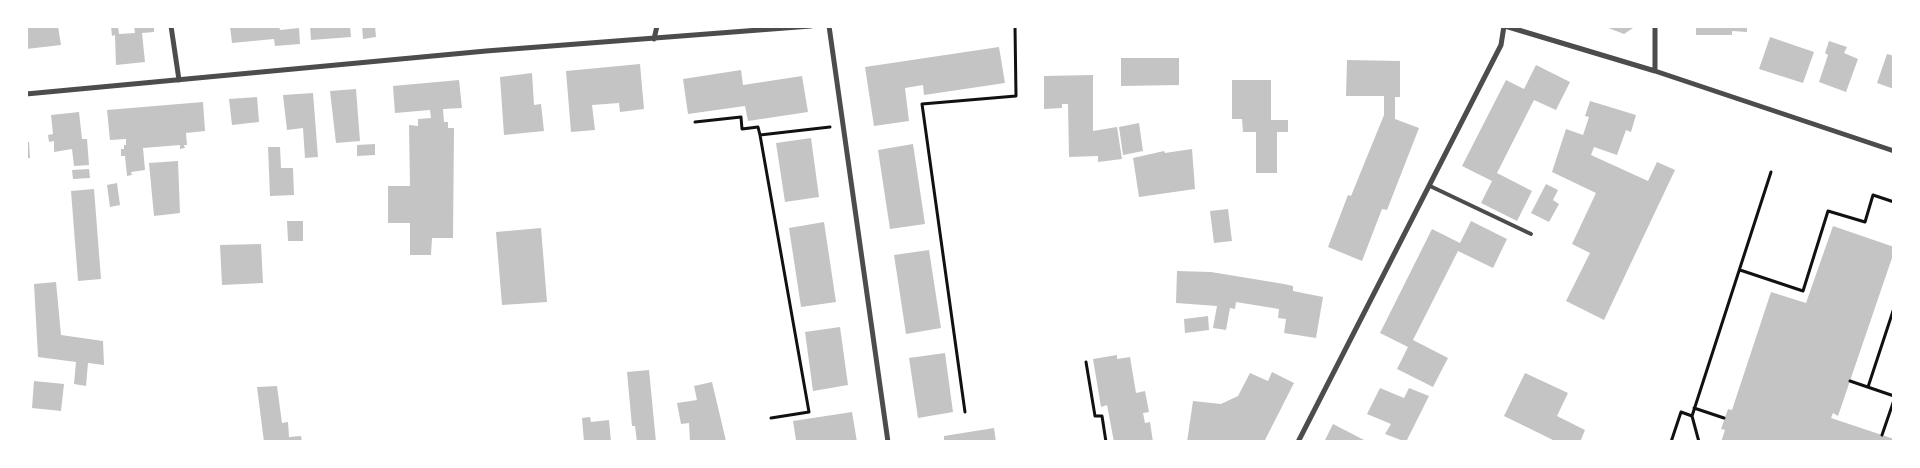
<!DOCTYPE html>
<style>
body{margin:0}
#map{position:relative;width:1920px;height:468px;overflow:hidden;background:#fff;font-family:"Nunito Sans",sans-serif}
canvas{display:block}
.frame{position:absolute;inset:0;border:28px solid #fff;pointer-events:none}
</style>
<div id="map">
<canvas width="1920" height="468"></canvas>
<div class="frame"></div>
</div>
<script>
const ctx = document.querySelector('canvas').getContext('2d');
ctx.lineJoin = 'round';
function paint(path, color) { ctx.fillStyle = color; ctx.fill(path, 'evenodd'); }
function strokePath(path, color, width, dash) { ctx.strokeStyle = color; ctx.lineWidth = width; ctx.lineCap = dash ? 'butt' : 'round'; ctx.setLineDash(dash || []); ctx.stroke(path); }
paint(new Path2D(`
 M26,26H58L61,45L26,49Z
 M111,26H118L119,34L135,33L134,26H154V32L142,33L145,62L116,65L115,35L112,36Z
 M230,26H279L280,30L299,28L300,44L275,46L274,39L232,43Z
 M310,26H350L351,37L311,40Z
 M362,26H375L376,37L363,39Z
 M1603,26H1633V28L1624,34Z
 M1696,26H1747V32L1732,31V35H1696Z
 M1770,37L1814,52L1803,83L1759,69Z
 M1829,41L1847,47L1844,53L1858,59L1846,92L1819,82L1828,55L1825,53Z
 M999,47L1005,83L924,95L923,85L905,88L909,121L874,126L865,67Z
 M1887,54L1894,56V89L1877,83Z
 M1121,58H1179V85L1121,86Z
 M1347,60L1400,61V97H1395V119L1419,128L1387,210L1382,209L1362,261L1328,247L1348,195L1351,196L1384,115V96H1346Z
 M640,64L644,109L620,112L619,103L592,105L595,130L571,132L566,71Z
 M1536,65L1570,82L1556,110L1534,100L1497,173L1532,191L1517,221L1481,203L1492,181L1462,166L1506,80L1524,89Z
 M741,70L743,85L802,76L808,112L748,121L745,106L688,114L683,79Z
 M532,73L534,105L541,104L544,131L504,135L500,77Z
 M1093,75V131L1117,127L1122,159L1098,162V156L1069,157L1068,104H1062V108L1044,109V76Z
 M459,80L462,108L443,109L444,122H448V128H454L453,238H432L431,255H410V223H388V186H410L409,125L418,126V119L431,118L430,110L395,113L393,86Z
 M1232,80H1271V120H1288V132H1277V173H1256V132H1243L1242,119H1232Z
 M356,89L360,141L336,143L330,91Z
 M313,93L318,157L305,158L303,128L287,130L283,95Z
 M257,97L259,122L232,125L229,99Z
 M1590,101L1636,115L1631,132L1626,130L1617,155L1594,147L1591,155L1648,181L1657,162L1675,170L1604,320L1566,301L1590,253L1572,244L1596,193L1552,172L1566,129L1583,135L1589,117L1585,116Z
 M203,102L205,131L186,133L187,145H184L185,148L180,149V145L143,148L145,170L131,172L132,175L127,176L125,156H121V149H124V145H126V139L110,140L107,110Z
 M79,112L82,139H87L89,165L74,166L72,149L54,152V141L49,142L48,135L53,134L51,115Z
 M1139,123L1143,151L1123,155L1119,127Z
 M811,138L819,197L785,202L776,143Z
 M26,142H29L30,158H26Z
 M375,144V155L357,156V145Z
 M913,144L925,224L890,229L878,150Z
 M268,147H280L281,168H293L294,195L270,196Z
 M1192,149L1195,189L1139,197L1133,158L1164,151L1165,153Z
 M178,161L180,213L154,216L149,163Z
 M89,169L90,178L73,179L72,170Z
 M117,183L120,205L110,207L107,185Z
 M1546,184L1558,190L1553,200L1559,204L1549,222L1531,213Z
 M94,189L101,279L78,281L71,191Z
 M1228,209L1232,241L1214,243L1210,211Z
 M287,221H303V241H288Z
 M1471,221L1507,239L1493,268L1458,251L1413,340L1448,358L1433,387L1397,369L1408,347L1380,333L1432,229L1460,243Z
 M824,222L836,302L801,307L789,228Z
 M1833,226L1894,247V252L1838,416L1833,413L1831,418L1894,439V442H1721L1725,430L1721,429L1728,409L1732,410L1771,292L1806,303Z
 M541,228L547,302L502,305L496,232Z
 M261,244L263,283L222,285L220,245Z
 M929,250L941,328L906,334L894,255Z
 M1177,271L1211,272L1284,284L1293,286V291L1323,297L1316,338L1284,333L1286,319L1278,318L1279,309L1236,302L1235,309L1230,308L1226,330L1213,328L1217,306L1176,303Z
 M56,282L61,335L103,341L104,365L88,363L86,386L74,384L76,362L38,357L34,284Z
 M1208,316L1209,330L1185,333L1184,319Z
 M840,327L848,385L813,391L805,332Z
 M945,353L953,412L918,418L909,358Z
 M1117,355V359L1130,357L1136,393L1145,391L1149,412L1143,413L1145,423L1150,422L1153,442H1114L1107,405L1101,407L1093,359Z
 M649,370L656,442H637L635,426H632L627,372Z
 M1272,372L1294,383L1264,442H1187L1193,401L1221,404L1238,396L1250,373L1268,381Z
 M1525,373L1568,393L1557,416L1585,430L1580,442H1557L1504,416Z
 M34,381L64,384L61,411L32,408Z
 M712,382L726,441L690,442L689,423L681,424L677,403L697,400L694,386Z
 M277,386L282,423L288,422L289,437L301,436L302,442H264L257,387Z
 M1380,388L1404,398L1409,388L1429,396L1406,442L1385,434L1391,424L1367,414Z
 M852,412L857,442H792L796,440L793,421Z
 M590,417L591,422L609,420L611,442H584L582,418Z
 M1333,424L1368,442H1324Z
 M994,428L996,442H944V436Z`), '#c4c4c4');
strokePath(new Path2D(`
 M695,122L741,117L742,129L758,127L760,135
 M1740,270L1803,291L1828,211L1865,222L1873,195L1894,202
 M1086,362L1095,416H1102L1106,442
 M1850,381L1894,396
 M1868,387L1894,308
 M1694,408L1724,418
 M965,412L922,104L1016,96L1015,26
 M1692,416L1699,442
 M771,418L809,412L760,135L830,127
 M1882,435L1894,400
 M1671,442L1681,412L1692,416L1771,172`), '#111', 3);
strokePath(new Path2D(`
 M1430,186L1531,234`), '#4c4c4c', 4);
strokePath(new Path2D(`
 M171,26L179,80
 M829,26L888,442
 M1505,26L1655,71L1894,151
 M654,39L657,26
 M1655,71V26
 M26,94L486,51L811,26
 M1298,442L1501,45L1504,26`), '#4c4c4c', 5);
</script>
